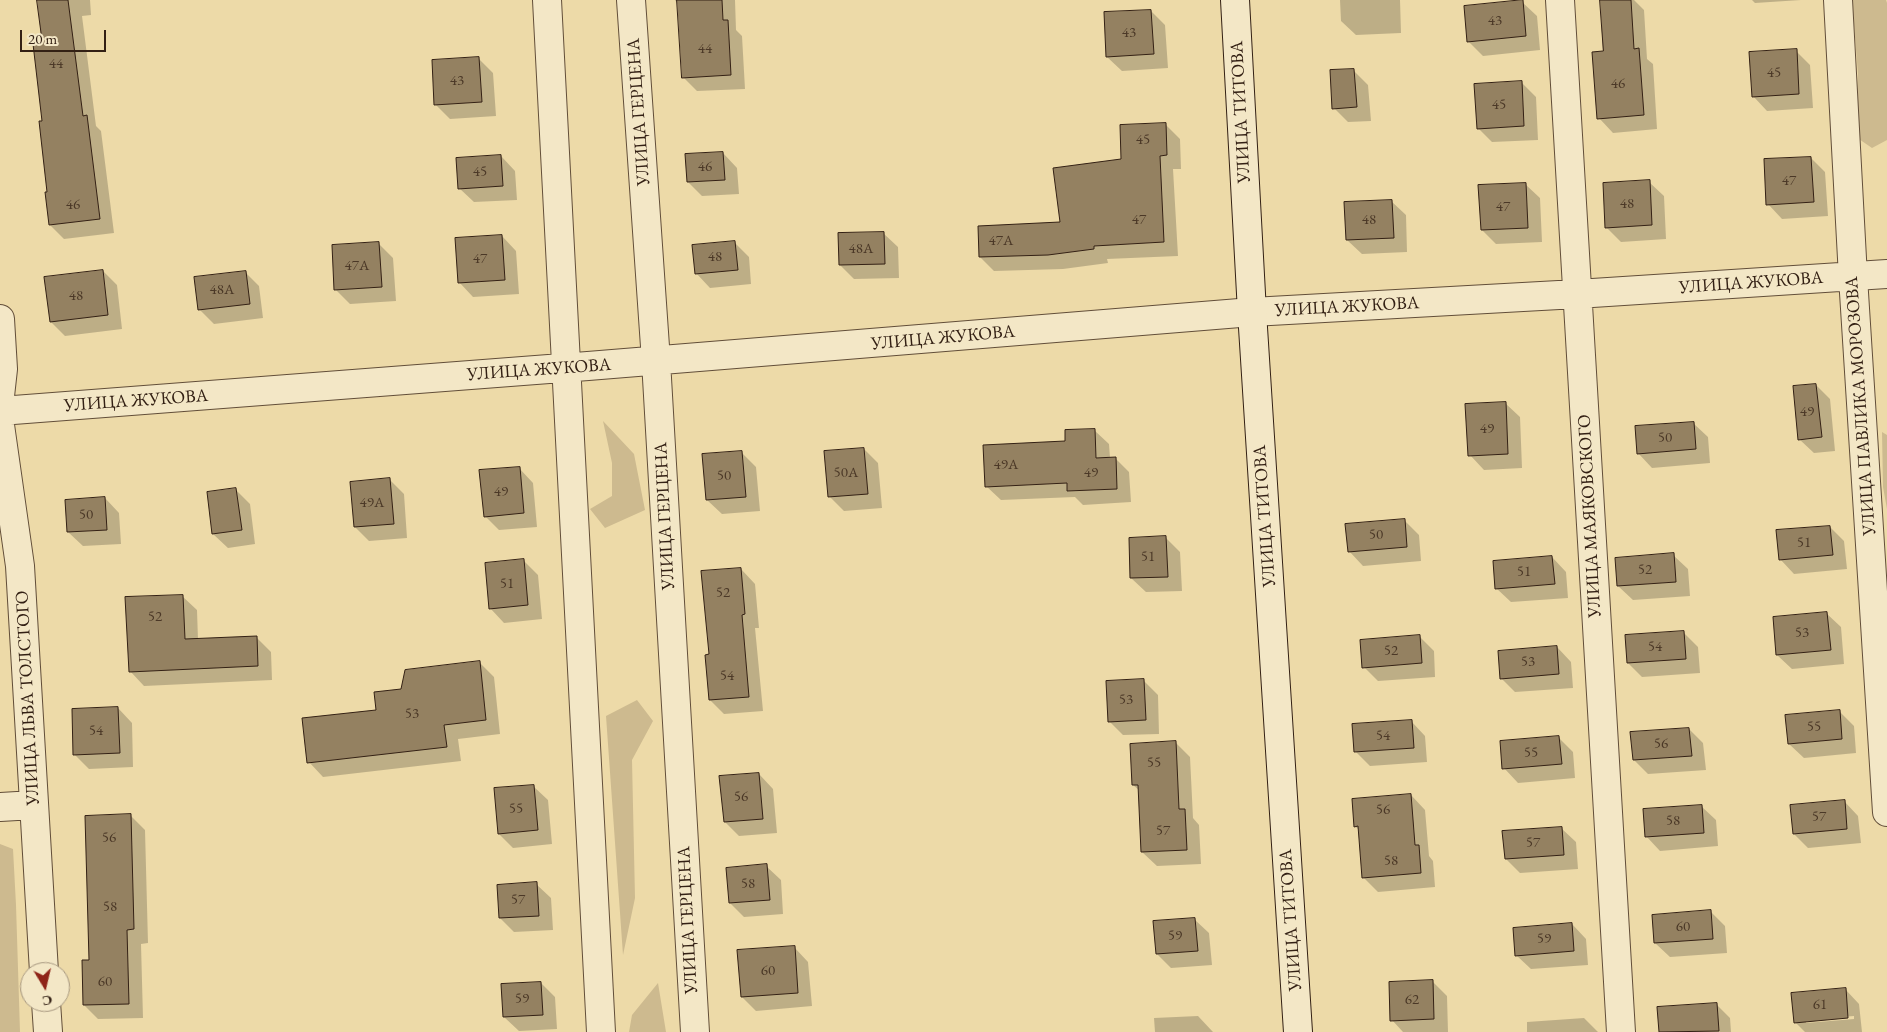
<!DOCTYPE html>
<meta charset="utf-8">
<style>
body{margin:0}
#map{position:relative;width:1887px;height:1032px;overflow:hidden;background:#eddaa8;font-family:"EB Garamond",serif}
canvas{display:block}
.north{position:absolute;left:20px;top:962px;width:50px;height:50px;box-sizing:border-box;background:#f3e7c6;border:1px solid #a6977f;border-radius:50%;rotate:171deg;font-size:14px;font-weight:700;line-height:20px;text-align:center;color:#332014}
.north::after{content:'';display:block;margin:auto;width:18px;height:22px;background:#8f2418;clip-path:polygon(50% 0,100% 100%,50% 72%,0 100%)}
.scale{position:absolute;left:20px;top:30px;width:86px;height:22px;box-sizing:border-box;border:2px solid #332014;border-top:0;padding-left:6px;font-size:15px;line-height:18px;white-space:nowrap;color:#332014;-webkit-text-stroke:4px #f3e7c6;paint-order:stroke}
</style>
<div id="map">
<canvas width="1887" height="1032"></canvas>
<div class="north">С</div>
<div class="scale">20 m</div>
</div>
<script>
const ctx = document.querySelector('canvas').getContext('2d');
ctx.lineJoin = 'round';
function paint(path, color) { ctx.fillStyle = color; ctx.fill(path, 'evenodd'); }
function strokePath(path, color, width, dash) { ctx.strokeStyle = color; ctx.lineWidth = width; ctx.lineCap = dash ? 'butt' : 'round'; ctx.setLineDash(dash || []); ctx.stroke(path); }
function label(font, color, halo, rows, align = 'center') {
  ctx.font = font + ' "EB Garamond",serif'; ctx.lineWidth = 5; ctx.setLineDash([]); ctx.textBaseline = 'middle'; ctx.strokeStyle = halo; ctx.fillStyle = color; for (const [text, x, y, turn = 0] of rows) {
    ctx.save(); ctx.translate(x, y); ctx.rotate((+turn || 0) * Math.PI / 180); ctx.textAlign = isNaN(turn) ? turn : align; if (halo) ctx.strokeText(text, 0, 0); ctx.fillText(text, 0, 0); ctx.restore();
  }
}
paint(new Path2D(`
 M1852,0H1886L1887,3V140L1872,148L1856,137L1858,74Z
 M603,421L634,454L645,510L605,528L590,509L612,496V463Z
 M1882,432L1887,435V509L1883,487Z
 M637,700L653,721L632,760L635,898L623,955L606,716Z
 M0,844L13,849L16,905L20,1032H0Z
 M658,983L666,1032H629L632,1015Z`), '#cdba8f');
paint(new Path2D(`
 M38,0H90L91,15L82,16L96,126L101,131L114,233L64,239L50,225L44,122L43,44Z
 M675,0H735L736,30L742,36L745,89L697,91L683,77L679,6Z
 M1340,0H1400L1401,33L1356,35L1341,21Z
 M1601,0H1634L1644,10L1647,59L1653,64L1657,129L1613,133L1599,118L1604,52Z
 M1752,0H1801L1755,3Z
 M1522,2L1537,16L1540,50L1483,56L1469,42Z
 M1151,11L1165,25L1168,68L1122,71L1107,57Z
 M1796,51L1810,65L1813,108L1767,111L1753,96Z
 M479,59L493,73L496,116L450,119L435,104Z
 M1354,71L1368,85L1371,121L1348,122L1334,108Z
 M1521,82L1536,97L1538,140L1492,142L1478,128Z
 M1166,125L1180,139L1181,169H1173L1178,256L1107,259L1108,263L1063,269L994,271L980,257L1061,223L1122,160Z
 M723,153L737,168L739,194L702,196L688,182Z
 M501,156L515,171L517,200L474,202L459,188Z
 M1811,158L1825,172L1828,216L1782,219L1768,204Z
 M1649,182L1664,196L1666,239L1621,242L1606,227Z
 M1525,184L1540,198L1542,242L1496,244L1482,230Z
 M1391,201L1406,215L1407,252L1362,254L1347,240Z
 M883,233L898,247L899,278L854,279L840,265Z
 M502,236L516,251L519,294L473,297L459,282Z
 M734,242L749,257L751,284L710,288L696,273Z
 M379,244L393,258L396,301L350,304L336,290Z
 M103,271L117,285L122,329L65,336L51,322L46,278Z
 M245,272L259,286L263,318L214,324L199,309Z
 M1816,385L1830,399L1835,451L1814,453L1799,439Z
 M1505,403L1520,417L1522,468L1484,470L1470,455Z
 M1693,423L1708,437L1710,463L1652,468L1638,453Z
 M1094,430L1109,444L1110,458H1115L1129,472L1131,502L1083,505L1075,497L1001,500L986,486L1066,442Z
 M864,449L878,463L882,508L844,511L830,497Z
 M741,452L756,467L760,511L722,514L707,500Z
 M519,468L533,483L537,527L499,530L485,516Z
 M389,479L404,494L407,538L369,541L355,527Z
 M235,489L250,504L255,544L228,548L213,534Z
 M105,498L119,513L121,544L83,546L68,532Z
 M1404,520L1419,535L1421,561L1363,566L1349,551Z
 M1830,527L1844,541L1847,569L1794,574L1780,559Z
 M1166,538L1180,552L1182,591L1146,592L1131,578Z
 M1673,555L1688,569L1690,596L1633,600L1618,586Z
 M1552,557L1566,572L1568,598L1511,602L1496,588Z
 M524,561L538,575L542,619L504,623L490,608Z
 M741,569L755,584L759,628H755L763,711L724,714L710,700V655Z
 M182,596L197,610L198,640L256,637L271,652L272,680L144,686L130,671Z
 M1826,613L1841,627L1844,664L1792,669L1777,655Z
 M1683,632L1698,647L1700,673L1642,677L1628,663Z
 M1419,636L1434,651L1435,677L1378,681L1364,667Z
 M1557,647L1571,662L1573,688L1515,692L1501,678Z
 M479,662L494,677L500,734L458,739L461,761L323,777L309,762L402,690Z
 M1144,681L1158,695L1159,734L1123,735L1109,721Z
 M118,708L132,723L133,767L89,769L74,754Z
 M1839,711L1854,726L1856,753L1804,758L1789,744Z
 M1411,721L1425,736L1427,762L1370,766L1356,752Z
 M1689,729L1703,743L1706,770L1648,774L1634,760Z
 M1559,738L1573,752L1575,778L1518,783L1504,768Z
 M1175,742L1190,757L1193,818L1199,825L1201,864L1157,866L1142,852L1140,791L1133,785Z
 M759,774L773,789L777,833L739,836L725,822Z
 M533,786L548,800L552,844L513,848L499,834Z
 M1411,795L1425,810L1429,856L1433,861L1435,887L1378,892L1363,877L1360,831L1355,826Z
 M1844,801L1858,816L1861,843L1808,848L1794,834Z
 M1701,806L1716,820L1718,846L1660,851L1646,836Z
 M131,816L145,830L148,943L141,944L143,1018L98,1019L84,1005L90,961Z
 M1561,828L1576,842L1578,869L1520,873L1506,859Z
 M766,866L781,880L783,914L744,917L730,903Z
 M536,884L551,898L553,930L514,932L500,918Z
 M1711,912L1725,926L1727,953L1670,957L1655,943Z
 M1194,919L1209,933L1212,965L1171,968L1157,954Z
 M1572,924L1586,939L1588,965L1531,969L1516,955Z
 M794,947L808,962L812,1006L756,1011L742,997Z
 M1432,981L1447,996L1448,1032H1403L1392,1020Z
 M541,983L555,997L557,1029L519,1031L504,1017Z
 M1845,989L1859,1004L1862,1032H1805L1795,1022ZM1854,1016V1019L1806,1023V1020Z
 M1716,1004L1730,1018L1731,1032H1660L1659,1008Z
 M1198,1016L1213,1032H1155L1154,1018Z
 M1584,1018L1598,1032H1527V1022Z`), '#0003');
const building = new Path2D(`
 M37,0H68L83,116L87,115L100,219L49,225L45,192H47L39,121H42L33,44L42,43Z
 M677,0H722L723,20H728L731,75L682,78Z
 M1523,0L1526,36L1467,42L1464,6Z
 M1600,0H1631L1634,49L1639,48L1644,115L1597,119L1592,52L1603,51Z
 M1151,10L1154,54L1106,57L1104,12Z
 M1797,49L1799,94L1752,97L1749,52Z
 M479,57L482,102L434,105L432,60Z
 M1354,69L1357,107L1332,109L1330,70Z
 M1522,81L1524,126L1477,129L1474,84Z
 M1166,123L1167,155L1160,156L1164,242L1094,246V249L1048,255L979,257L978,226L1060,222L1053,168L1121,159L1120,125Z
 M723,152L725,180L687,182L685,154Z
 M501,155L503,186L458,189L456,158Z
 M1811,157L1814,202L1766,205L1764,159Z
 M1650,180L1652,225L1605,228L1603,183Z
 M1526,183L1528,228L1481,230L1478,185Z
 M1392,200L1394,238L1346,240L1344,202Z
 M884,232L885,264L839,265L838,233Z
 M502,235L505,280L458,283L455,238Z
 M735,241L738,270L695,274L692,245Z
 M379,242L382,287L334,290L332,245Z
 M103,270L108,315L50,322L44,277Z
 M246,271L250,304L198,310L194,277Z
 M1816,384L1822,437L1798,440L1793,386Z
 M1506,402L1508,454L1468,456L1465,404Z
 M1694,422L1696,449L1637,454L1635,426Z
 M1095,429L1096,458L1116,457L1117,489L1067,491V483L985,487L983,445L1065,441V430Z
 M864,448L868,494L828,497L824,451Z
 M742,451L746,497L706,500L702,454Z
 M520,467L524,513L484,517L479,470Z
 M390,478L394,524L354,527L350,482Z
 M236,488L242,530L212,534L207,492Z
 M105,497L107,530L67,532L65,500Z
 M1405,519L1407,547L1348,552L1345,524Z
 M1830,526L1833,555L1779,560L1776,530Z
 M1166,536L1168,577L1130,578L1129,538Z
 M1674,553L1676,582L1617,586L1615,558Z
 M1552,556L1555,584L1495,589L1493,561Z
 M524,559L528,605L489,609L485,563Z
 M741,568L745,614L742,615L749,697L709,700L705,655L709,654L701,571Z
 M183,595L185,639L257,636L258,666L129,672L125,597Z
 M1827,612L1831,650L1776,655L1773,617Z
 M1684,631L1686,659L1627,663L1625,635Z
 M1420,635L1422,663L1362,668L1360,640Z
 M1557,646L1559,674L1500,679L1498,651Z
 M480,661L486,720L444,725L447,747L307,763L302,718L376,710L374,692L401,689L405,670Z
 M1144,679L1146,720L1108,722L1106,681Z
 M118,707L120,753L73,755L72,709Z
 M1840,710L1842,739L1788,744L1785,715Z
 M1412,720L1414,748L1354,752L1352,724Z
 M1689,728L1692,756L1633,760L1630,732Z
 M1559,736L1562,764L1502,769L1500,741Z
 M1176,741L1179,809H1185L1187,850L1141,852L1138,785H1132L1130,744Z
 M759,773L763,819L724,822L719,776Z
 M534,785L538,830L498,834L494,788Z
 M1411,794L1415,845H1419L1421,873L1362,878L1358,826L1354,827L1352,799Z
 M1845,800L1847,829L1793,834L1790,805Z
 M1702,805L1704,833L1645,837L1643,809Z
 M131,814L134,929L127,930L129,1004L83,1005L82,960H89L85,816Z
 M1562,827L1564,855L1505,859L1502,831Z
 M767,864L770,900L729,903L726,868Z
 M537,882L539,916L499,918L497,885Z
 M1711,910L1713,939L1654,943L1652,915Z
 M1195,918L1198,951L1156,954L1153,921Z
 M1572,923L1574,951L1515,956L1513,928Z
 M795,946L798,993L741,997L737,950Z
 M1433,980L1434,1019L1390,1021L1389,982Z
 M541,982L543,1015L503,1017L501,984Z
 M1846,988L1848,1018L1794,1023L1791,993Z
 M1717,1003L1719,1031L1659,1032L1657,1007Z`);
paint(building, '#948161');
strokePath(building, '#332014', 1);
const minor = new Path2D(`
 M547,0L601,1032
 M631,0L656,361L695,1032
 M1560,0L1621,1032
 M1838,0L1853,277L1887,812
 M0,319L3,369L0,396
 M0,411L588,366L1252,312L1577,294L1887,274
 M0,425L20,566L44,972
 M0,807L34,805
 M46,1002L48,1032`);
const secondary = new Path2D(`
 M1235,0L1252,312L1298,1032`);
strokePath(minor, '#624e39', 30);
strokePath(secondary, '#332014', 30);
strokePath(minor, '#f3e7c6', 28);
strokePath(secondary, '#f3e7c6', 28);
label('15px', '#4b3827', null, [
 ["43",1495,21],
 ["43",1129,33],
 ["44",705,49],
 ["44",56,64],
 ["45",1774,73],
 ["43",457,81],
 ["46",1618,84],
 ["45",1499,105],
 ["45",1143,140],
 ["46",705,167],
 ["45",480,172],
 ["47",1789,181],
 ["48",1627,204],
 ["46",73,205],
 ["47",1503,207],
 ["47",1139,220],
 ["48",1369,220],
 ["47А",1001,241],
 ["48А",861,249],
 ["48",715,257],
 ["47",480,259],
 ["47А",357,266],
 ["48А",222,290],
 ["48",76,296],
 ["49",1807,412],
 ["49",1487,429],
 ["50",1665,438],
 ["49А",1006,465],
 ["50А",846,473],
 ["49",1091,473],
 ["50",724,476],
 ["49",501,492],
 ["49А",372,503],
 ["50",86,515],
 ["50",1376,535],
 ["51",1804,543],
 ["51",1148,557],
 ["52",1645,570],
 ["51",1524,572],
 ["51",507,584],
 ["52",723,593],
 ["52",155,617],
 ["53",1802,633],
 ["54",1655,647],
 ["52",1391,651],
 ["53",1528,662],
 ["54",727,676],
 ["53",1126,700],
 ["53",412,714],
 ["55",1814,727],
 ["54",96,731],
 ["54",1383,736],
 ["56",1661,744],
 ["55",1531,753],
 ["55",1154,763],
 ["56",741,797],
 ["55",516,809],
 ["56",1383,810],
 ["57",1819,817],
 ["58",1673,821],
 ["57",1163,831],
 ["56",109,838],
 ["57",1533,843],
 ["58",1391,861],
 ["58",748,884],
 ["57",518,900],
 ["58",110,907],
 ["60",1683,927],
 ["59",1175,936],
 ["59",1544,939],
 ["60",768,971],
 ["60",105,982],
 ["59",522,999],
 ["62",1412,1000],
 ["61",1820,1005]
]);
label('18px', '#332014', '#f3e7c6', [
 ["УЛИЦА ГЕРЦЕНА",639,112,-94],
 ["УЛИЦА ТИТОВА",1241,112,-93],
 ["УЛИЦА ЖУКОВА",1751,283,-4],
 ["УЛИЦА ЖУКОВА",1347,307,-3],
 ["УЛИЦА ЖУКОВА",943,338,-5],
 ["УЛИЦА ЖУКОВА",539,370,-4],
 ["УЛИЦА ЖУКОВА",136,401,-4],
 ["УЛИЦА ПАВЛИКА МОРОЗОВА",1861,406,-94],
 ["УЛИЦА ГЕРЦЕНА",665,516,-93],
 ["УЛИЦА ТИТОВА",1265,516,-94],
 ["УЛИЦА МАЯКОВСКОГО",1590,516,-93],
 ["УЛИЦА ЛЬВА ТОЛСТОГО",28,698,-93],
 ["УЛИЦА ГЕРЦЕНА",688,920,-93],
 ["УЛИЦА ТИТОВА",1291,920,-94]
]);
</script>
